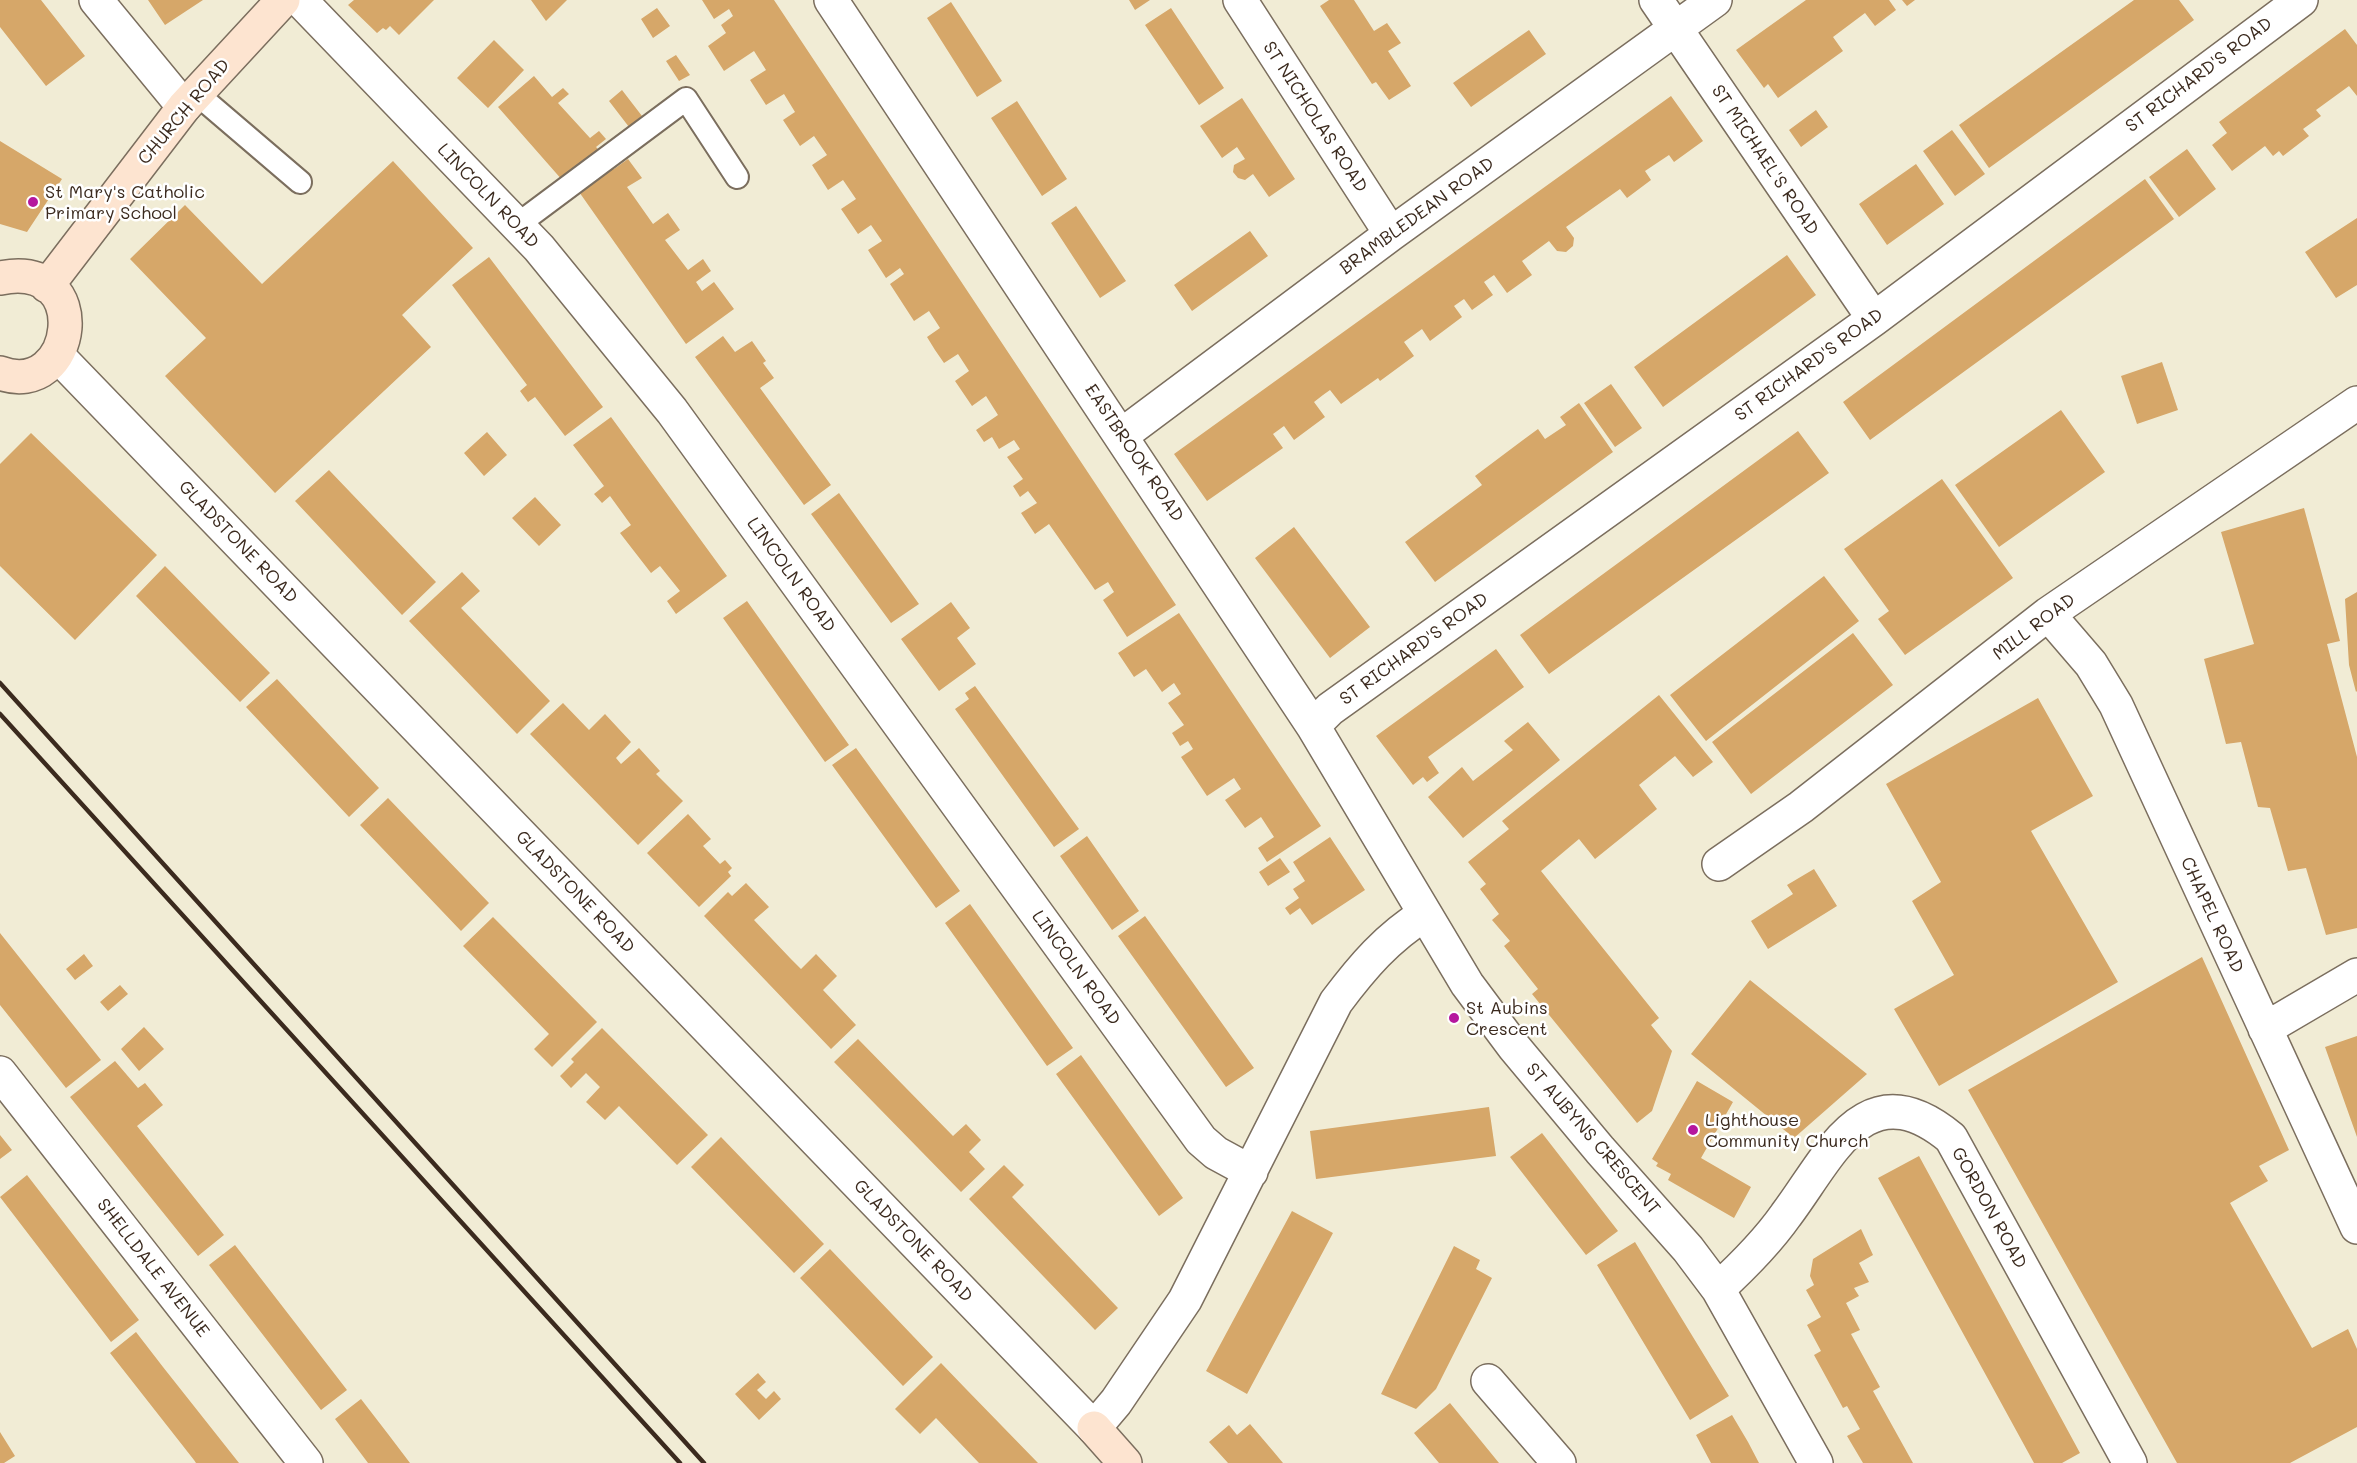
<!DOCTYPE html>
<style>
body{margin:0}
canvas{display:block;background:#f1ecd5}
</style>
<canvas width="2357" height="1463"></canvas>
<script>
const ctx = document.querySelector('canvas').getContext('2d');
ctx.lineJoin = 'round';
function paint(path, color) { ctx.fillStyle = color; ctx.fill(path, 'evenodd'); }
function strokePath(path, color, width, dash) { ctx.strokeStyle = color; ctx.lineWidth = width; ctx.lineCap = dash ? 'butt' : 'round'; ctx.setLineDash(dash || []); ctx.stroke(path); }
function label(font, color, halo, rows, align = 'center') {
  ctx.font = font + ' Mali,sans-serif'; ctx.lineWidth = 5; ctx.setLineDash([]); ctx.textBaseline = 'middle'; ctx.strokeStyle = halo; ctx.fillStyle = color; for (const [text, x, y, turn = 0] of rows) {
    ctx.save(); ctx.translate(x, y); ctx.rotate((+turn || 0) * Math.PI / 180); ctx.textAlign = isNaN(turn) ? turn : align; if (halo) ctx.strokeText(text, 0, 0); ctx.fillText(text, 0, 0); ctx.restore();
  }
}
paint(new Path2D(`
 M0,0H41L85,56L46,86L0,27Z
 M148,0H203L165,25Z
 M354,0H434L399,35L390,26L386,30L383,28L377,33L348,5Z
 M531,0H567L546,21Z
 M702,0H774L1176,605L1127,637L1103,600L1114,592L1108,582L1095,590L1049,524L1035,534L1021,513L1037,503L1028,491L1020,497L1013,486L1023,479L1007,457L1020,449L1014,440L999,449L992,437L984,442L976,430L998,415L986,396L972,406L955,381L969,371L958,354L944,363L935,350L927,337L940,328L929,311L914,321L890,284L904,274L900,268L886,278L868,250L882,241L871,225L858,234L841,209L856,199L843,180L828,190L812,165L827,155L814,136L800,146L783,120L795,112L784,94L766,105L750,80L766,70L754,51L724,71L708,46L726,33L721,25L733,16L729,9L714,19Z
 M1129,0H1150L1135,10Z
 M1329,0H1354L1374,31L1387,23L1401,43L1388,51L1411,86L1389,100L1376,82L1372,84L1320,6Z
 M1806,0H1889L1896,10L1875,26L1865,13L1833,37L1843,51L1778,98L1768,84L1764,88L1736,50Z
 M1902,0H1915L1907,6Z
 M2134,0H2179L2194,20L1989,168L1959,125Z
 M951,2L1002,81L977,97L927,18Z
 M657,8L670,26L653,38L641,19Z
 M1171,8L1224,88L1199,105L1145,25Z
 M2345,29L2357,45V96L2349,86L2316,110L2321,116L2303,129L2309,136L2283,156L2279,151L2273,156L2265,146L2232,171L2212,145L2227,133L2219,122Z
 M1529,30L1546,54L1471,107L1453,83Z
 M494,40L524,70L488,108L457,78Z
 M676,55L690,75L679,81L666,61Z
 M534,76L552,97L563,88L569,94L558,103L590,138L599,131L606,139L596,147L599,150L563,181L498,107Z
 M622,90L642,116L629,127L609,101Z
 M1671,96L1703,141L1674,162L1669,155L1645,171L1651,180L1627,198L1620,189L1566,227L1574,238L1573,246L1566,252L1557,251L1549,241L1522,261L1532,275L1507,293L1494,275L1484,282L1493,295L1472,310L1464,299L1454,306L1462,317L1430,341L1422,329L1404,342L1414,356L1380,381L1378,378L1341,404L1330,390L1323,395L1314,402L1325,417L1294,440L1284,426L1273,434L1283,448L1207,501L1174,454Z
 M1242,98L1295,179L1269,197L1253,174L1245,180L1238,178L1233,172L1234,165L1245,159L1237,147L1222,158L1200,126Z
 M1017,101L1067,179L1042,196L991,118Z
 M1816,110L1828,127L1801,147L1789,130Z
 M1952,130L1985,174L1955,196L1923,151Z
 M0,141L62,179L27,232L0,224Z
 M2187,149L2216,189L2179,217L2149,177Z
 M628,159L642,178L627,187L653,224L668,213L680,230L665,240L688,270L703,259L711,271L696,282L702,291L714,282L734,309L686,344L577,189L611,165L614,169Z
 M393,161L473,248L402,315L431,347L275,493L165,376L206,338L130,259L185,205L262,284Z
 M1916,164L1944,204L1887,245L1859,204Z
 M2145,179L2174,219L1870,440L1843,402Z
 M1076,206L1126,281L1100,298L1051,223Z
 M2357,218V285L2336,298L2305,252Z
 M1250,231L1268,256L1192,311L1174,285Z
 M1787,255L1816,295L1663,407L1634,367Z
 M489,257L603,407L565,436L535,397L528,402L520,391L527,385L452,285Z
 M723,336L735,352L752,341L766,361L763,363L774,378L760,388L831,485L804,505L695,357Z
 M2162,362L2178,410L2137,424L2121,376Z
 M1611,384L1642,428L1615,447L1584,403Z
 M1579,403L1613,452L1435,582L1405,542L1482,485L1475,476L1523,440L1538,429L1545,439L1566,425L1560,417Z
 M2061,410L2105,472L1999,547L1955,485Z
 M611,417L727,576L676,614L667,601L680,591L660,566L651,573L620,533L631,525L610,496L602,503L594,494L604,486L573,445Z
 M1798,431L1829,473L1549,674L1520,635Z
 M487,432L507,455L484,476L464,453Z
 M31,433L157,555L75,640L0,566V464Z
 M329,470L436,582L402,615L295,501Z
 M1942,479L2013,578L1905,655L1878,619L1889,611L1844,549Z
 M839,493L919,604L891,623L811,514Z
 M535,497L561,525L539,546L512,518Z
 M2304,508L2340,641L2327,644L2357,757V928L2326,935L2306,868L2288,871L2270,808L2258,807L2241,742L2226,744L2204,659L2254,644L2221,532Z
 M1294,527L1370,627L1330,658L1255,558Z
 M165,566L270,673L240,702L136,596Z
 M462,572L480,591L461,608L550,701L517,734L409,621Z
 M1824,576L1859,621L1706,741L1670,695Z
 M2357,592V691L2356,692L2349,665L2345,599Z
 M747,601L849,745L825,762L723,618Z
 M951,602L970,628L957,638L976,664L939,691L901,639Z
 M1179,613L1321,826L1267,862L1258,848L1274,837L1261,817L1245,828L1225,800L1241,789L1234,778L1207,796L1181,757L1193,749L1188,741L1180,746L1172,733L1184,725L1168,703L1181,694L1174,683L1162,692L1146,669L1134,677L1118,653Z
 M1853,633L1893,685L1751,794L1712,742Z
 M1496,649L1524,687L1428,757L1439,773L1427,782L1423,777L1413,785L1376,736Z
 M277,679L379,788L349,817L246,707Z
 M975,686L1079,829L1054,847L955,709L969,699L965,693Z
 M1659,695L1713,762L1693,777L1675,756L1639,785L1657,809L1595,859L1579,839L1541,871L1659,1018L1651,1025L1672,1051L1652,1111L1637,1123L1532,994L1538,989L1504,946L1510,941L1492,920L1499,914L1480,889L1486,884L1468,862L1509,829L1502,821Z
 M2038,698L2093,796L2031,831L2118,982L1939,1086L1894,1009L1954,975L1912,901L1941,882L1886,784Z
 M563,703L589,730L605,714L631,742L616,758L621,764L639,748L660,771L656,774L683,801L638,845L530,734Z
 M1528,722L1560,760L1463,838L1428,797L1462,767L1473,781L1513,750L1504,741Z
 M856,748L960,891L936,908L832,765Z
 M388,798L489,903L461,931L360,825Z
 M688,814L711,839L703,846L720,864L725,860L732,868L728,872L731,876L699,907L647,853Z
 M1087,836L1139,911L1112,930L1060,856Z
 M1330,837L1365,890L1312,925L1300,908L1290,915L1285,908L1299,898L1293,889L1305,881L1293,862Z
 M1280,858L1290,872L1268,886L1259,872Z
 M1814,869L1837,906L1768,949L1751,921L1793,894L1787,885Z
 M746,883L769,907L754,920L790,958L801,969L816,954L837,976L823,990L856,1025L831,1049L704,916L728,892L732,896Z
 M970,904L1073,1048L1047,1066L945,923Z
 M1145,916L1254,1068L1226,1087L1118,936Z
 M493,917L597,1022L552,1067L534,1049L549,1034L463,946Z
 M0,933L101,1060L66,1088L0,1005Z
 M84,954L93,966L75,980L66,969Z
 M2202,957L2289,1150L2259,1166L2268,1181L2230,1203L2312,1348L2348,1329L2357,1349V1427L2290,1463H2177L1968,1090Z
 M1750,980L1867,1074L1794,1138L1691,1054Z
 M120,985L128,994L108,1011L100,1002Z
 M144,1027L164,1049L139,1071L121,1049Z
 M602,1028L708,1135L677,1165L619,1106L605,1120L586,1102L600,1087L586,1073L571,1088L560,1076L574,1062L571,1059Z
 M2357,1036V1137L2325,1047Z
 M858,1039L953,1136L966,1124L981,1140L969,1152L985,1169L961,1192L834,1062Z
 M1081,1055L1183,1198L1159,1216L1056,1074Z
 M115,1061L138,1088L145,1083L163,1105L137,1126L224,1235L198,1256L70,1097Z
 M1697,1081L1733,1102L1701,1158L1751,1187L1734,1218L1668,1180L1671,1174L1656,1166L1658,1163L1652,1159Z
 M1489,1107L1496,1156L1316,1179L1310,1131Z
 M1542,1133L1618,1231L1586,1255L1510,1157Z
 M0,1135L12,1150L0,1159Z
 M721,1137L824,1244L794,1273L691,1167Z
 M1919,1156L2080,1453L2062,1463H2034L1878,1178Z
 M1004,1165L1024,1185L1012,1197L1118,1308L1095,1330L969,1199Z
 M27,1175L139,1320L111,1342L0,1197Z
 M1292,1211L1333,1233L1247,1394L1206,1371Z
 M1861,1229L1873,1255L1859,1263L1869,1282L1854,1288L1859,1296L1846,1303L1860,1330L1851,1334L1880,1387L1873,1391L1913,1463H1863L1847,1436L1860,1429L1847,1406L1843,1408L1814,1355L1821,1351L1807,1325L1821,1317L1806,1290L1814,1285L1810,1276L1813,1259Z
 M1635,1242L1729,1396L1690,1420L1597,1265Z
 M235,1245L347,1390L321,1410L209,1265Z
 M1454,1246L1480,1260L1476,1269L1492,1278L1436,1389L1416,1409L1381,1394Z
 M830,1249L933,1357L903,1386L800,1278Z
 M136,1332L163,1367L239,1463H196L194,1460L110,1353Z
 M941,1363L966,1389L1038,1463H979L936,1418L920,1434L895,1409Z
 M758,1373L766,1382L757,1390L766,1399L774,1391L781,1399L759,1420L735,1394Z
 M361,1399L388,1434L410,1463H368L335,1419Z
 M1450,1403L1477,1436L1499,1463H1439L1414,1433Z
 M1732,1415L1748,1442L1759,1463H1711L1696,1435Z
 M1250,1424L1273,1451L1283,1463H1228L1209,1442L1229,1425L1237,1435Z
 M0,1432L15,1456L4,1463H0Z`), '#d6a769');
const lane = new Path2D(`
 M197,94L300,182
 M517,225L686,99L737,177`);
const street = new Path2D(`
 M96,0L184,107
 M300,0L539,248L672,411L1201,1140L1216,1153L1251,1172
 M831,0L1313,726L1467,984L1514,1047L1600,1150L1688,1249L1718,1289L1816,1463
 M1240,0L1391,234
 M1656,0L1874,319
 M57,355L1094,1428L1116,1402L1185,1300L1336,1002C1363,966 1387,938 1425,914
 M1122,435L1391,234L1715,0
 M2048,614L2091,664L2116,705L2357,1227
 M1313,726L1330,709L1874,319L2301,0
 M1719,864L1801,807L2048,614L2357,403
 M2265,1029L2357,975
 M0,1073L306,1463
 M1718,1289C1742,1267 1767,1242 1786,1215C1830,1157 1865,1067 1951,1138L2130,1463
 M1488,1381L1559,1463`);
const secondary = new Path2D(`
 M0,278C97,258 76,401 0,373
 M47,286L184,107L283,0
 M1094,1428L1125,1463`);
strokePath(lane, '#7b6e5e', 26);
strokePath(street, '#7b6e5e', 36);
strokePath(secondary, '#7b6e5e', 36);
strokePath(lane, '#fff', 22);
strokePath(street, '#fff', 33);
strokePath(secondary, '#fde4d0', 33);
strokePath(new Path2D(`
 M0,683L704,1463
 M0,714L680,1463`), '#3b2a1e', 4.5);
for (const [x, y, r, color] of [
 [33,202,6,"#b5179e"],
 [1454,1018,6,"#b5179e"],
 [1693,1130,6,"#b5179e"]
]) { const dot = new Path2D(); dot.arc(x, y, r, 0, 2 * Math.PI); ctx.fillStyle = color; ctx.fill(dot); strokePath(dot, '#fff', 2); }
label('18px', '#3b2a1e', '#fff', [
 ["ST RICHARD'S ROAD",2199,75,-37],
 ["CHURCH ROAD",184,112,-50],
 ["ST NICHOLAS ROAD",1315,117,57],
 ["ST MICHAEL'S ROAD",1765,160,56],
 ["LINCOLN ROAD",488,196,46],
 ["BRAMBLEDEAN ROAD",1417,216,-36],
 ["ST RICHARD'S ROAD",1809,365,-36],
 ["EASTBROOK ROAD",1134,453,56],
 ["GLADSTONE ROAD",238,542,46],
 ["LINCOLN ROAD",791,575,54],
 ["MILL ROAD",2034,627,-37],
 ["ST RICHARD'S ROAD",1414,649,-36],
 ["GLADSTONE ROAD",575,892,46],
 ["CHAPEL ROAD",2212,915,65],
 ["LINCOLN ROAD",1076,968,54],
 ["ST AUBYNS CRESCENT",1593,1139,49],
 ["GORDON ROAD",1989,1208,61],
 ["GLADSTONE ROAD",913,1241,46],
 ["SHELLDALE AVENUE",153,1268,52]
]);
label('18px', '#3b2a1e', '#fff', [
 ["St Mary's Catholic",45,192],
 ["Primary School",45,213],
 ["St Aubins",1466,1008],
 ["Crescent",1466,1029],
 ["Lighthouse",1705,1120],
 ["Community Church",1705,1141]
], 'left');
</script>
